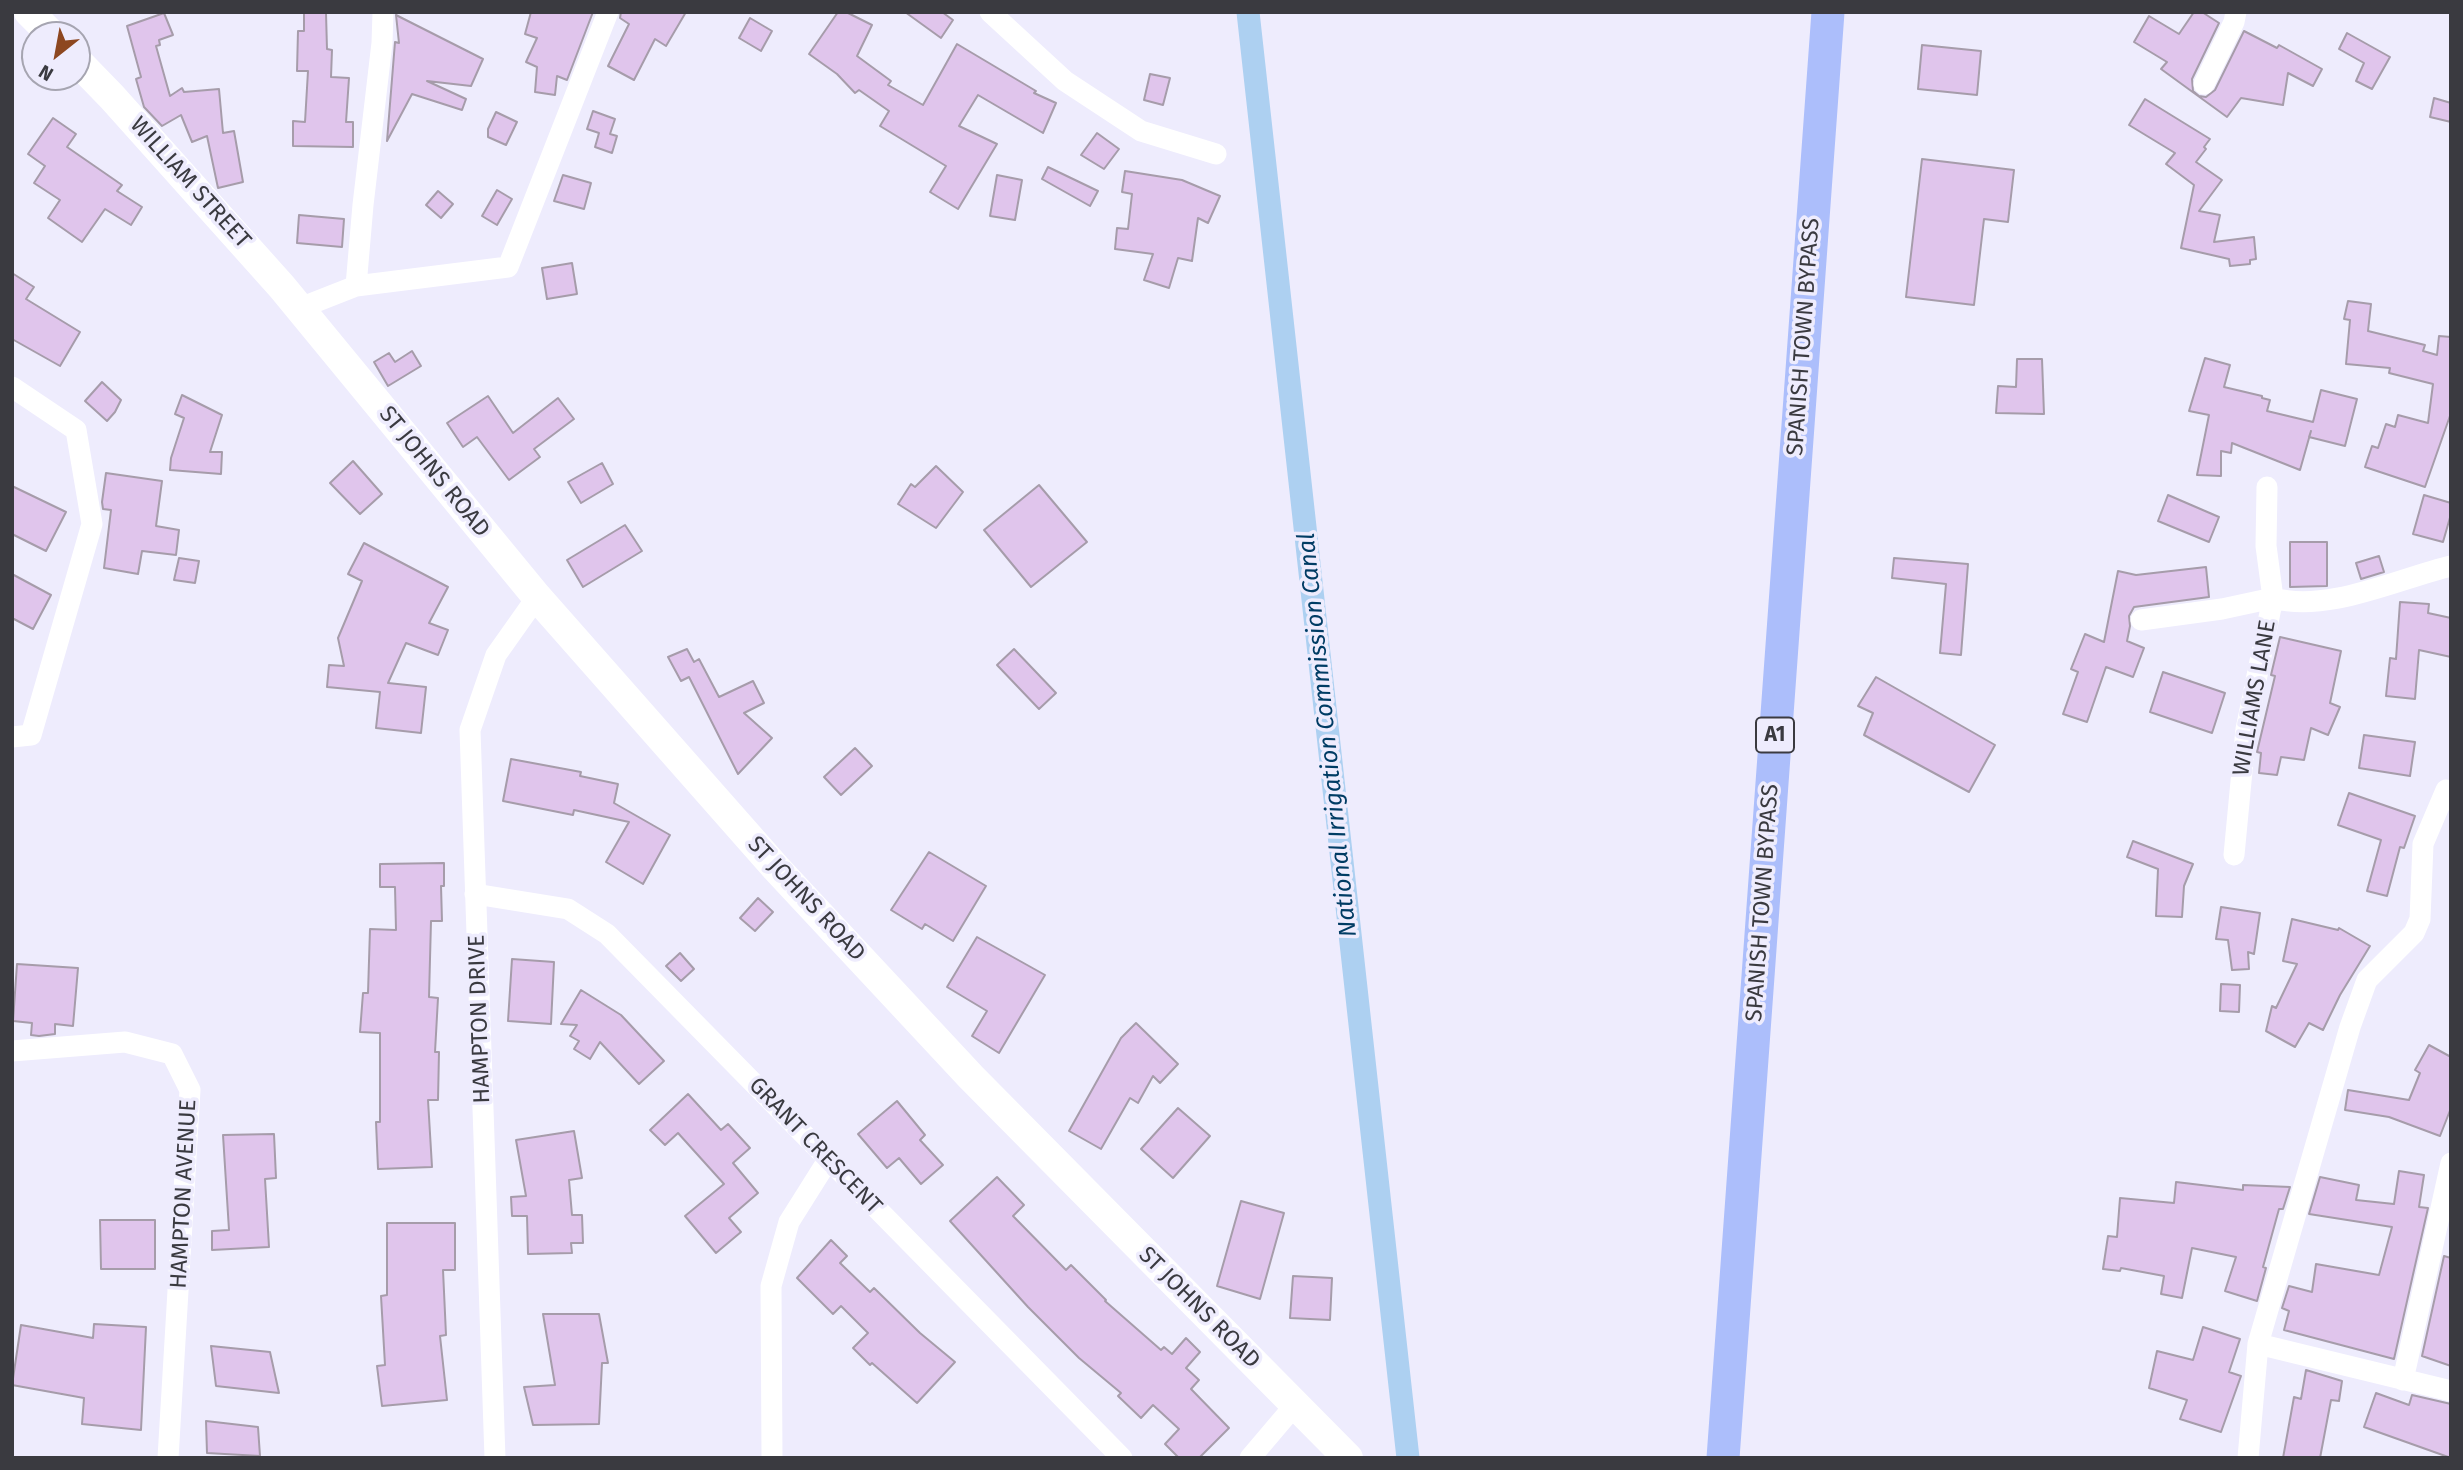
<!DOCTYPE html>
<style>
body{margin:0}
#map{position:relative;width:2463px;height:1470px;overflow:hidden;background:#eeecfd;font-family:"Fira Sans",sans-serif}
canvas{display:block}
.frame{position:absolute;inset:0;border:14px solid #3a3a40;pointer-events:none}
.north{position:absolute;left:21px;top:21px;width:70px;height:70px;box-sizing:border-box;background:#eeecfd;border:2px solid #a6a5b1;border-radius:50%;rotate:211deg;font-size:19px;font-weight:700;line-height:28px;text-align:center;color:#3a3a40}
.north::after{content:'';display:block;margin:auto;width:24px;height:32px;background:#8d4720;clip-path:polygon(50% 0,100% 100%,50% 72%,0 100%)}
</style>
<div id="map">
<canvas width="2463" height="1470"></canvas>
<div class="frame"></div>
<div class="north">N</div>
</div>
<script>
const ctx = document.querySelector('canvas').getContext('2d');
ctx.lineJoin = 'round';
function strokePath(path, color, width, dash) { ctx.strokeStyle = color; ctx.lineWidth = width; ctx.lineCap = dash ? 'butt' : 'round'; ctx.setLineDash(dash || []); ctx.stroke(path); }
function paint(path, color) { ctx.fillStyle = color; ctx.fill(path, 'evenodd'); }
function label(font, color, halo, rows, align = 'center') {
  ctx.font = font + ' "Fira Sans",sans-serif'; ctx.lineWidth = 7; ctx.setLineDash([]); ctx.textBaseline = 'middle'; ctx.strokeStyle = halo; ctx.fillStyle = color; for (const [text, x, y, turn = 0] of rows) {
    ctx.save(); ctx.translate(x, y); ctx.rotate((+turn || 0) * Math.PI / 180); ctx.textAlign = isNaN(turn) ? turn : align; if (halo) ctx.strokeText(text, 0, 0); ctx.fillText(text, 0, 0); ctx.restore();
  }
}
strokePath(new Path2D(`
 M1248,12L1408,1458`), '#add0f1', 23);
const building = new Path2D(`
 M531,12H593L567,80L557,76L555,95L535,92L537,67L526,62L537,38L525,34Z
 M621,12H686L666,46L655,39L634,80L608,66L629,24L620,18Z
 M838,12H846L872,25L857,56L891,81L888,85L923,105L957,44L1036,91L1034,93L1056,103L1043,133L978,95L959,126L997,144L958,209L930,192L946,166L880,126L889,111L859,90L855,93L837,74L809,54Z
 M905,12H942L953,20L941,38Z
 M2194,12H2202L2219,23L2192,79L2193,91L2199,96L2206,97L2215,90L2244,31L2277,48L2279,45L2322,69L2313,86L2288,73L2283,105L2241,98L2227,117L2161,69L2167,62L2134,42L2149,16L2179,34Z
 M164,13L173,35L159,40L160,45L156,46L170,96L182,88L184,92L219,89L223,133L234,131L243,182L218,188L207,136L192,142L181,115L162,126L144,107L136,79L141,77L127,26Z
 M304,13H326L327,49L332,50L331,77L349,78L346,122H353V147L293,146V121L305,122L308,71H297L298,31H304Z
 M396,15L483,59L471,86L427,81L466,99L462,110L412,94L387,141L395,42L399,43Z
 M750,18L772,31L761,51L739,38Z
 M2347,33L2390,57L2372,89L2356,81L2364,63L2339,49Z
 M1922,45L1981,51L1977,95L1918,89Z
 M1150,74L1170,78L1163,105L1144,100Z
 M2434,98L2451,103V122L2430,117Z
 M2145,99L2210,139L2204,147L2206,149L2196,162L2222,180L2199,211L2220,215L2214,242L2254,237L2256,259L2250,260V264L2230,266L2229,259L2181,248L2194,185L2166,164L2175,153L2129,125Z
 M593,111L615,119L610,134L617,136L612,153L595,147L599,133L587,129Z
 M496,112L517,122L506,145L488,137V129Z
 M53,118L76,134L67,147L122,185L117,191L142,207L131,225L105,209L82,242L48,218L60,200L34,183L45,166L28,154Z
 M1097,133L1119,149L1104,169L1081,155Z
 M1922,159L2014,170L2008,222L1984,219L1974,305L1906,297Z
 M1048,167L1098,191L1090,206L1042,179Z
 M1125,171L1182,180L1220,196L1208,223L1198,218L1192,261L1178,258L1169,288L1144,280L1153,254L1115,249L1117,228L1128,229L1132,194L1122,192Z
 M563,175L591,183L584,209L554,201Z
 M997,175L1022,180L1015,220L990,216Z
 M497,190L512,199L497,225L482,216Z
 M438,191L453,204L441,218L426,205Z
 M299,215L344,219L342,247L297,243Z
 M572,263L577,294L547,299L542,268Z
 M12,273L34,287L26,299L80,332L60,366L12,339Z
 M2348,301L2371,304L2368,331L2425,345L2423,351L2437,355L2439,336L2451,337V413L2425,487L2365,467L2372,446L2378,448L2386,424L2395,427L2398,415L2428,423L2433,384L2389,373L2390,368L2346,364L2350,320L2344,319Z
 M412,351L421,366L388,386L374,362L389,353L395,362Z
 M2205,358L2230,365L2224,387L2262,396V398L2270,400L2267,411L2313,422L2321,390L2357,399L2345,446L2309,437L2311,431L2300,470L2232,443L2231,453L2221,451V476L2197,475L2209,415L2189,411Z
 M2017,359H2042L2044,414L1996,413L1998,386L2016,387Z
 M102,382L121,400L115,412L107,421L85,401Z
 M182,395L222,415L210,452H222L221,474L170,470L171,458L184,418L175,414Z
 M488,396L513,433L558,398L574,419L534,449L540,457L509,480L477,437L463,447L447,423Z
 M353,461L382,494L360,514L330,483Z
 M602,463L613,484L581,503L568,482Z
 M936,466L963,492L936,528L898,504L911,484L915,487Z
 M106,473L162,481L156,526L179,530L176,555L142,551L138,574L104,568L111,510L103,509L102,502Z
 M1039,485L1087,542L1031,587L984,530Z
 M12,486L66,512L46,551L12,534Z
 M2168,495L2219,517L2209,542L2158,521Z
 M2424,495L2451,503V514L2443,542L2413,534Z
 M625,525L642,551L583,587L567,560Z
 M2290,542H2327V586L2290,587Z
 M364,543L448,587L429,623L448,630L438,655L406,643L388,683L426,687L421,733L376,728L380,692L327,687L329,665L344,666L338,638L362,581L348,574Z
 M2379,556L2384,572L2361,579L2356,563Z
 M179,558L199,561L195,583L174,580Z
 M1894,558L1968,564L1961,655L1940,653L1946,584L1892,578Z
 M2206,567L2209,597L2134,607L2129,616L2130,626L2127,641L2144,648L2133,677L2106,667L2087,722L2063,714L2078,672L2071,669L2085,634L2104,642L2118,571L2136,575Z
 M12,574L51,595L33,629L12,618Z
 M2400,602L2429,604L2428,613L2451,618V657L2419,650L2415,699L2386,696L2390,658L2396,659Z
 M2280,637L2341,651L2330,703L2340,707L2328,735L2311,728L2304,760L2281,757L2277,775L2259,773L2261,753L2257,752L2275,676L2271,675Z
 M687,649L694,662L699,659L719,697L753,681L764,703L744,713L772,738L738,774L689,677L681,681L668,657Z
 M1014,649L1056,693L1039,709L997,665Z
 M2163,672L2225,693L2212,733L2150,712Z
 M1876,677L1995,745L1969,792L1864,735L1873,713L1858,706Z
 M2364,735L2415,742L2410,776L2359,768Z
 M855,748L872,766L841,795L824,777Z
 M511,759L581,772L580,776L618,784L614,803L670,835L643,884L606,862L629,822L574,810L573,815L503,801Z
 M2349,793L2415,816L2404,848L2400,847L2387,896L2367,891L2381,840L2338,825Z
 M2133,841L2193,864L2184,886L2182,917L2156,916L2158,869L2127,857Z
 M929,852L986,886L953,941L925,924L922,929L891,910Z
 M444,863V886H441L442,921H431L429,997L438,998L435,1052H439L438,1100H428L432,1167L378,1169L376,1122H380V1033L360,1032L363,993H368L370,929L396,930L395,887H380V864Z
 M758,898L773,912L755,931L740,918Z
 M2221,907L2260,913L2254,954L2248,952L2249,969L2232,970L2228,940L2216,939Z
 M2292,919L2338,930L2339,928L2370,946L2340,995L2323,1030L2309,1023L2295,1047L2266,1031L2272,1006L2276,1008L2297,964L2283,961Z
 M977,937L1045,975L999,1053L972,1036L987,1011L947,987Z
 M680,953L694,969L681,981L666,966Z
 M512,959L554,962L551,1024L508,1021Z
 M17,964L78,968L73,1026L55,1024V1034L39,1036L31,1035L32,1023L13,1021Z
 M2221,984L2240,985L2239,1012L2220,1011Z
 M581,990L621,1015L664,1061L639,1084L600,1042L590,1059L574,1049L579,1041L570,1036L577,1025L561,1024Z
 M1136,1023L1178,1064L1160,1083L1153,1076L1138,1103L1130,1098L1101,1149L1069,1131L1121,1038Z
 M2429,1045L2451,1057V1108L2440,1136L2389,1117L2345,1110L2348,1090L2409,1100L2420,1073L2415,1070Z
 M688,1094L721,1130L728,1124L750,1148L733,1163L758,1193L729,1218L741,1232L716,1253L685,1216L724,1184L678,1133L665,1145L650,1130Z
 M897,1101L925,1135L920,1140L943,1165L921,1184L899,1158L887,1168L858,1134Z
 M1178,1108L1210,1136L1173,1178L1141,1149Z
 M574,1131L582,1178L569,1180L572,1215H582L583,1243H571L572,1253L528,1254L527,1216H512L511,1197L526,1196L516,1140Z
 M274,1134L276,1178L265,1179L269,1247L212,1250V1231L229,1230L223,1135Z
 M2399,1171L2424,1175L2419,1207L2428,1208L2394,1359L2284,1330L2289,1311L2282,1308L2289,1286L2312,1292L2316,1264L2379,1275L2392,1227L2309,1214L2320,1177L2359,1185L2356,1200L2394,1204Z
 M997,1177L1024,1205L1013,1216L1066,1270L1071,1265L1106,1300L1105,1301L1161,1350L1164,1347L1172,1354L1186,1338L1200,1352L1186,1368L1199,1380L1191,1389L1229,1428L1199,1458H1179L1165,1444L1179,1429L1153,1405L1141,1418L1118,1396L1121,1393L1079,1358L1028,1307L950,1221Z
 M2176,1182L2243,1190V1185L2290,1187L2283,1209H2279L2263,1267L2266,1268L2257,1301L2225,1291L2236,1257L2192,1248L2182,1298L2161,1294L2164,1276L2121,1268L2120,1271L2103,1269L2108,1236L2117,1237L2120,1198L2174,1203Z
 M1241,1201L1284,1213L1260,1299L1217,1286Z
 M100,1220H155V1269H101Z
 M387,1223H455V1270H443L446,1335L440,1336L447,1400L382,1406L377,1366L385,1365L381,1296L387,1295Z
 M831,1240L847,1256L840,1263L870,1292L874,1288L920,1333L955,1362L917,1403L872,1363L870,1365L853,1348L868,1333L841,1306L833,1314L797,1278Z
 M2444,1256L2451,1258V1366L2422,1356Z
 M1293,1276L1332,1278L1330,1320L1290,1318Z
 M543,1314H599L608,1363H602L599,1424L533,1425L524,1387L555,1385Z
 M94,1324L146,1327L141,1430L82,1424L84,1398L12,1385L21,1325L93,1338Z
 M2203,1327L2240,1339L2229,1372L2241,1376L2221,1432L2180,1419L2187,1400L2149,1388L2157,1351L2193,1360Z
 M211,1346L270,1352L279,1393L216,1386Z
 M2306,1370L2342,1381L2339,1401L2331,1400L2320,1458H2283L2294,1397L2301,1399Z
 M2376,1393L2409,1405L2412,1395L2451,1404V1458L2364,1427Z
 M206,1421L258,1427L260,1456L207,1453Z`);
paint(building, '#e0c5ec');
strokePath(building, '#a69caa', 2);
strokePath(new Path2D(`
 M990,12L1065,81L1141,131L1216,154
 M2204,84L2234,22L2236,12
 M356,286L363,205L382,43L383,12
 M300,308L356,286L508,267L608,12
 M12,387L76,430L92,524L31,735L12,737
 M2141,620L2222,609L2273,598L2266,546L2267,487
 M2234,855L2246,729L2273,598C2328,613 2397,579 2451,566
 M475,894L568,909L607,934L1122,1458
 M12,1051L125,1042L172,1054L190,1090L168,1458
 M2258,1344L2451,1391
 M2403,1380L2451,1163
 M495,1458L470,730L496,655L537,597
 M772,1458L771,1286L789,1222L828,1160
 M1250,1458L1295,1405
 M2248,1458L2258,1344L2350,1027L2367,980L2414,933L2420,919L2423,844L2446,790L2451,791`), '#fff', 21);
strokePath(new Path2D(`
 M29,12L52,35
 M77,61L112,97L282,287L537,597L776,868L971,1077L1348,1458`), '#fff', 30);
strokePath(new Path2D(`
 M1723,1458L1828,12`), '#acbefb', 33);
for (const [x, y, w] of [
 [1775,735,38]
]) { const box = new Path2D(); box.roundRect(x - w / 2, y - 17.5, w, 35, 5); ctx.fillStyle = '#eeecfd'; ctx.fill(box); strokePath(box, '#3a3a40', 2); }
label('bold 21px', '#3a3a40', null, [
 ["A1",1775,735]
]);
label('23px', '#3a3a40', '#eeecfd', [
 ["WILLIAM STREET",190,183,48],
 ["SPANISH TOWN BYPASS",1804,337,-86],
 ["ST JOHNS ROAD",434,472,51],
 ["WILLIAMS LANE",2255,698,-80],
 ["ST JOHNS ROAD",806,899,47],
 ["SPANISH TOWN BYPASS",1763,903,-86],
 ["HAMPTON DRIVE",480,1019,-92],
 ["GRANT CRESCENT",815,1146,46],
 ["HAMPTON AVENUE",184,1194,-87],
 ["ST JOHNS ROAD",1199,1308,45]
]);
label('italic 24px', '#003c64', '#eeecfd', [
 ["National Irrigation Commission Canal",1328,735,-96]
]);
</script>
